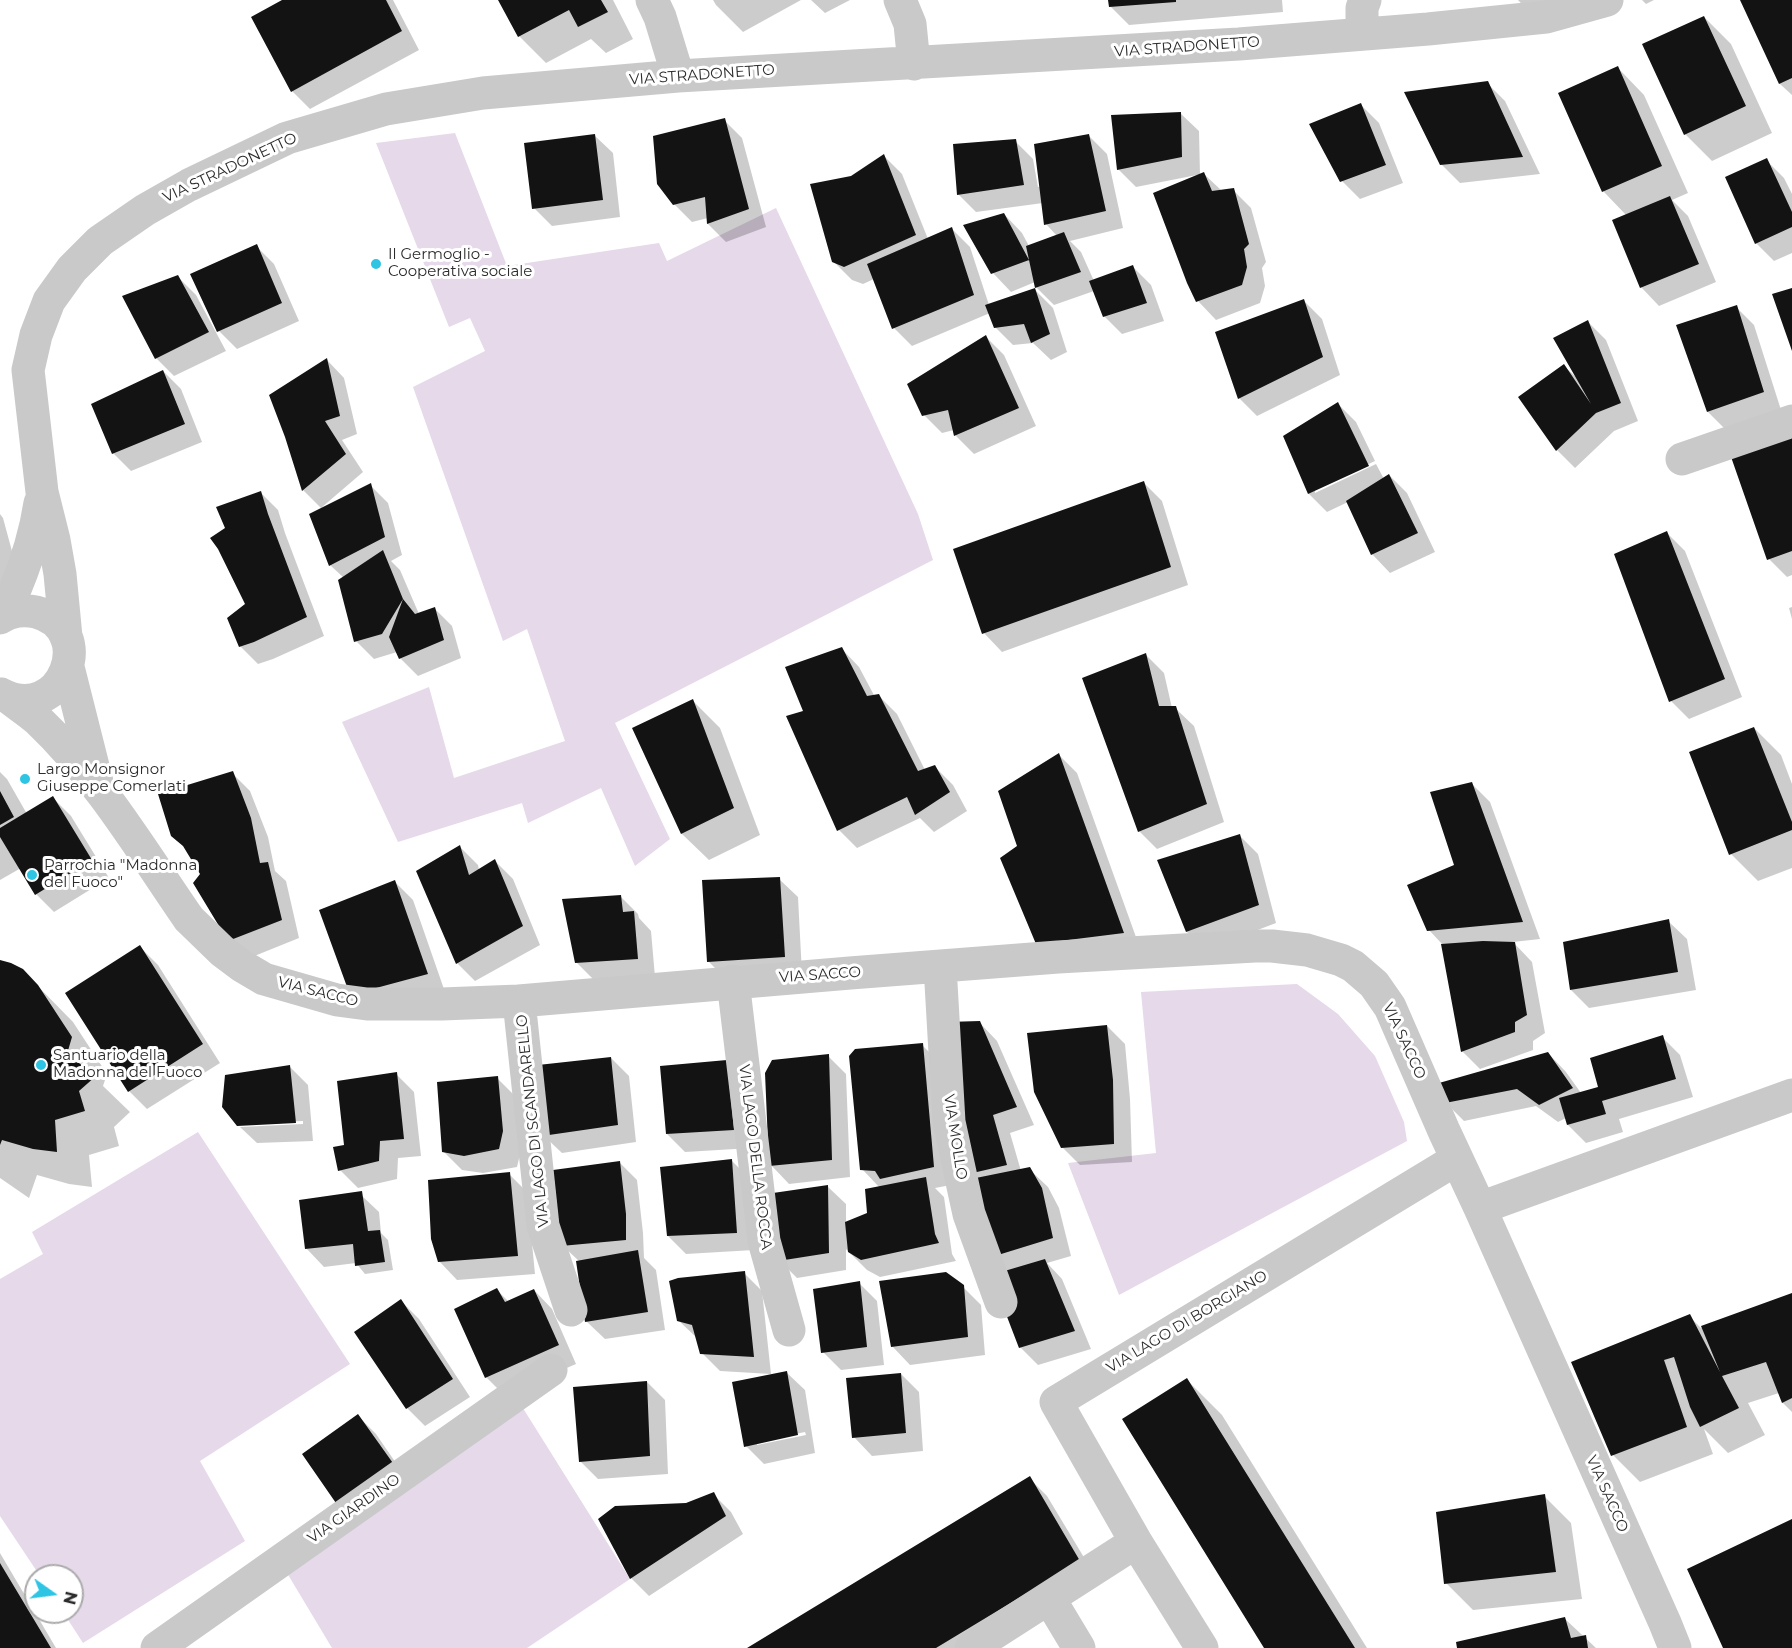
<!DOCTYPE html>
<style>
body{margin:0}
#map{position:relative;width:1792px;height:1648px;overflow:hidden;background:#fff;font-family:Montserrat,sans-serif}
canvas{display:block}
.north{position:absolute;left:24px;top:1564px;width:60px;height:60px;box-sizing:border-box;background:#fff;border:2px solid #ababab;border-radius:50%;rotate:104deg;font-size:16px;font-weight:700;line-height:24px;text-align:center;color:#2c2c2c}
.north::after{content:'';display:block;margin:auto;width:21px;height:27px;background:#2ec4e3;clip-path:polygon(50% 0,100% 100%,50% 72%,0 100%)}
</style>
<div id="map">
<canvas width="1792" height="1648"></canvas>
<div class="north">N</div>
</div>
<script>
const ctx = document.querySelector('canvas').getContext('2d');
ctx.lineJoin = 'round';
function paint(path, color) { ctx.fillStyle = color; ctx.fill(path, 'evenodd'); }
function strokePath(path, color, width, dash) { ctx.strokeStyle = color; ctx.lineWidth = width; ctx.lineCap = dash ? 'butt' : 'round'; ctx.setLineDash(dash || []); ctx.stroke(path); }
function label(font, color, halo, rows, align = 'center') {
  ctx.font = font + ' Montserrat,sans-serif'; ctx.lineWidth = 6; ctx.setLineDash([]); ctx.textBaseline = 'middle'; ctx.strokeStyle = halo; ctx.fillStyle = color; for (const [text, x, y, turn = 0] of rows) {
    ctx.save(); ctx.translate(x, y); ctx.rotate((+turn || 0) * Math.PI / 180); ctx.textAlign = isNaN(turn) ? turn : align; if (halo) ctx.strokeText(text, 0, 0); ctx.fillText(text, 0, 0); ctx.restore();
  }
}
paint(new Path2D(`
 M455,133L507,266L659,243L667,261L776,208L918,514L933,560L615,723L670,839L635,866L601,788L528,823L522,803L398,842L342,722L429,687L454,778L565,741L527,629L503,641L413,387L485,351L470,318L449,327L376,143Z
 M1297,984L1338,1014L1375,1056L1404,1122L1407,1141L1119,1295L1068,1163L1156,1153L1141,992Z
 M198,1132L350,1364L200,1461L245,1541L83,1643L63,1612H72V1576H40L0,1516V1279L43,1254L32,1232Z
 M521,1405L630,1579L527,1648H332L284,1568Z`), '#e5d9ea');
paint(new Path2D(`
 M286,0H393L419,50L310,109L292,91Z
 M500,0H613L633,39L606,53L591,39L546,63L519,36Z
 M713,0H801L743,32L716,5Z
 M811,0H850L825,13Z
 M1110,0H1282L1283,12L1129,25L1110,6Z
 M1518,0H1551L1532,15Z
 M1642,0H1654L1646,4Z
 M1741,0H1792V95L1780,84Z
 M1704,17L1731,44L1772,133L1712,161L1685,134Z
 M1618,68L1644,95L1688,193L1672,200L1688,216L1716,282L1659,306L1641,287L1627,216L1604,192L1560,94Z
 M1487,83L1505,101L1540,174L1460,183L1441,164Z
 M1361,105L1379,123L1403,183L1360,199L1342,181Z
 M1180,113L1199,131L1200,175L1204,174L1222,191L1233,190L1251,208L1266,262L1262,268L1265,286L1260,303L1216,320L1198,301L1188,282L1197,175L1136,187L1118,169Z
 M724,120L742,138L766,227L726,242L708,224V218L692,222L674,204Z
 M594,135L613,153L620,217L552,226L534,208Z
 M1089,136L1107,154L1123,228L1070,241L1081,252L1094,281L1133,267L1151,285L1164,321L1122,334L1104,316L1094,291L1054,305L1036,287L1035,282L1011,292L993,273L1004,214L1022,233L1029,246L1057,236L1046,224L1043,203L976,212L958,194L1015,141L1033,159L1038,187L1041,186Z
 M884,156L902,174L928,239L952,229L970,247L989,305L1035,290L1053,308L1067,352L1051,360L1033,343L1013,345L995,327L990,313L912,346L894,328L874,279L863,284L852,280L833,261L851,178Z
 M1766,160L1784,178L1792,194V253L1774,261L1756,243Z
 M256,246L274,264L299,321L237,349L219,331L192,275Z
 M178,277L196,295L226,351L174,376L156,358Z
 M1304,301L1322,319L1340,375L1257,416L1239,398Z
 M1736,307L1754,325L1781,410L1726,430L1708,412Z
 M1588,322L1606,340L1638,421L1614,431L1575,468L1557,450L1520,398L1564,366L1577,378Z
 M986,337L1004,355L1036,426L974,454L956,436L954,430L942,433L924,415Z
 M327,360L344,378L357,434L342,440L363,472L321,508L303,490L287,437Z
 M163,371L181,389L202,442L131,471L113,453Z
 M1338,404L1356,422L1375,461L1315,489V493L1376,464L1384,479L1389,475L1407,493L1435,552L1390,573L1372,554L1348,502L1327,512L1309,494L1285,436Z
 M1792,433V575L1787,577L1769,559Z
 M1144,483L1162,501L1188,585L1002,652L984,633L955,550Z
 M370,485L388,503L402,555L391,561L400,570L419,614L434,608L452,626L461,658L418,676L400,658L397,652L374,659L356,641L344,578L330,565Z
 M260,492L278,510L285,533L324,636L273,659L258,664L240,646L247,604L227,528Z
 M0,514L3,518L19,577L0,582Z
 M1667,533L1685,551L1742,697L1689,719L1671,701Z
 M1792,607V619L1789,608Z
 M841,648L859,667L875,697L879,696L897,714L925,770L935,767L953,785L967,811L934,832L920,818L857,848L839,830L788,717L805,712Z
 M1146,655L1164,673L1172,708H1175L1194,726L1224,822L1157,849L1139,831Z
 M693,701L720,728L760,835L709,860L682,834L634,728Z
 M1754,728L1781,755L1792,784V868L1758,881L1731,854L1691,753Z
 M1059,755L1077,773L1141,951L1055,961L1019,846Z
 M0,772L7,779L27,814L53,798L71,816L109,878L54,912L36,894L21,868L0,880Z
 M232,773L250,791L268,837L275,871L286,881L299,938L247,959L229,940L201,875Z
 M1472,784L1490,802L1540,939L1513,942L1532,962L1545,1033L1533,1041V1050L1480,1069L1462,1051L1442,944L1429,930L1456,866Z
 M1240,836L1258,854L1276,923L1205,950L1187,932Z
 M460,847L478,865L479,870L495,861L513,879L540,945L475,981L457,963Z
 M779,879L798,897L802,974L726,979L708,961Z
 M395,882L413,900L445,992L370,1013Z
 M620,896L638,914L639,918L651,931L655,977L595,981L576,962Z
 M1668,921L1687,939L1696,990L1589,1008L1571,990Z
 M140,947L158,965L220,1063L147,1109L129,1091Z
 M0,962L23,971L73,1022L107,1074L103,1086L130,1112L114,1127L119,1146L89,1155L92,1187L69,1184L37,1175L29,1198L0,1178Z
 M979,1022L997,1041L1034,1125L1010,1133L1021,1171L1029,1169L1048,1187L1059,1208L1071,1256L1047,1263L1062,1279L1091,1349L1038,1365L1020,1347L970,1213Z
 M1107,1026L1125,1044L1130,1099L1132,1162L1080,1165L1062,1147Z
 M1662,1037L1680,1055L1693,1097L1619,1119L1623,1132L1586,1143L1568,1125L1566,1118L1558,1122L1536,1106L1464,1121L1446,1103L1548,1053L1566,1072L1581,1093L1600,1088Z
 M922,1045L940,1063L951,1185L935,1188L944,1197L952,1254L956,1261L880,1277L867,1270L846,1249V1270L797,1278L779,1260L827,1186L846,1204V1223L868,1214L880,1188L862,1169Z
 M828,1056L846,1074L850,1177L789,1184L771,1165Z
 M611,1058L629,1076L636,1142L562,1153L543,1135Z
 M726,1061L752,1148L685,1152L667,1134Z
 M290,1067L308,1085L313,1141L257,1143L240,1127L303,1124V1121L239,1124V1126L223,1106Z
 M396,1074L414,1092L421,1156L398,1158L397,1179L358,1188L340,1170Z
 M497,1078L515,1096L521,1150L517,1167L483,1173L462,1170L444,1152Z
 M731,1160L749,1178L754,1250L686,1254L668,1236Z
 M619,1162L637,1180L643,1233L644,1258L656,1270L665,1330L605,1339L586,1321L580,1262L562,1245Z
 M509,1174L527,1192L535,1274L457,1280L439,1261Z
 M360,1194L379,1212L381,1233L388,1240L393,1270L365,1274L356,1263L324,1267L306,1248Z
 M744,1273L762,1291L771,1374L720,1371L702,1353L697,1338L678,1320Z
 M859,1283L877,1301L884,1365L841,1370L823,1352Z
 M963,1287L981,1305L985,1355L910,1365L892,1346Z
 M497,1290L509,1302L534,1290L552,1309L576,1364L504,1395L486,1377Z
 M1792,1294V1412L1783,1403L1779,1393L1748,1403L1765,1435L1728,1453L1704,1429L1713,1454L1640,1482L1613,1455L1573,1362L1689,1316L1701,1328Z
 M401,1301L419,1319L470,1397L425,1426L407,1408Z
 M786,1372L805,1390L815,1453L764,1464L746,1446ZM805,1432L806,1435L757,1445V1442Z
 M901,1374L919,1392L923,1451L872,1456L854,1437Z
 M1187,1380L1222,1415L1367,1648H1266Z
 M647,1382L665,1400L668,1474L598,1479L580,1461Z
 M358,1416L376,1434L411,1485L358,1523Z
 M1029,1478L1047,1496L1097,1579L984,1648H749Z
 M713,1494L731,1512L743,1534L649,1596L631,1578L687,1505Z
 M1544,1496L1571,1523L1582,1599L1473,1610L1446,1583Z
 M0,1553L56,1648H0Z
 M1564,1618L1596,1648H1458Z`), '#0003');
paint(new Path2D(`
 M282,0H386L402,31L291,92L251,17Z
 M498,0H601L608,12L578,27L569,10L518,37Z
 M1108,0H1176V2L1109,7Z
 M1740,0H1792V78L1779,84Z
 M1704,16L1746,106L1684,135L1642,44Z
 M1618,66L1662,166L1602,192L1558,93Z
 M1488,81L1523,157L1440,165L1404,92Z
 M1361,103L1386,165L1340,182L1309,124Z
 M1181,112L1182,157L1117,170L1111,115Z
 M725,118L749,209L707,224L705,197L673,205L657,184L653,136Z
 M595,134L603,200L532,209L524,143Z
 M1089,134L1106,211L1044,225L1034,144Z
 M1016,139L1024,185L957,195L953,144Z
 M884,154L916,235L844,267L832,262L810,184L851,176Z
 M1767,158L1792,212V227L1755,244L1725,177Z
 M1204,172L1212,191L1234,188L1249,244L1244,249L1247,267L1242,285L1196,302L1187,283L1153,193Z
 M1670,196L1699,264L1640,288L1612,220Z
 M1004,213L1029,260L991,274L963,225Z
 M952,227L974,295L892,329L867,264Z
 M1064,232L1081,272L1035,288L1026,246Z
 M257,244L282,303L217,332L190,274Z
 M1133,265L1147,303L1103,317L1089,281Z
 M178,275L209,332L155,359L122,296Z
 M1035,288L1050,334L1031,343L1024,324L994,328L985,305Z
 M1792,288V351L1772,294Z
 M1304,299L1323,357L1238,399L1215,332Z
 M1737,305L1764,392L1707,412L1676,325Z
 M1588,320L1621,403L1596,413L1556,451L1518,397L1564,364L1591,404L1553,338Z
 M986,335L1019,408L954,436L948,410L922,416L907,384Z
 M327,358L340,416L325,421L346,454L302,491L285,437L269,395Z
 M163,370L185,424L112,454L91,404Z
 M1338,402L1369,466L1308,494L1283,436Z
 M1792,432V551L1767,560L1730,454Z
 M1389,474L1418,533L1371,555L1346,501Z
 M1144,481L1171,567L982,634L953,549Z
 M371,483L385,537L329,566L309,514Z
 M261,491L268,514L307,617L254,642L239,647L227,618L245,604L218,549L210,538L225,528L216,507Z
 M1667,531L1725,679L1669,702L1614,554Z
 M383,550L403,599L415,614L435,607L444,640L399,659L389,637L403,599L382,634L354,642L338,580Z
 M842,647L867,696L879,694L918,771L935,765L950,792L915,815L907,797L837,831L786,716L803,711L785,667Z
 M1146,653L1159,706H1176L1207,804L1138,832L1082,678Z
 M693,699L734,808L681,834L632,728Z
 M1754,727L1792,822V830L1729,855L1689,752Z
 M1059,753L1124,933L1036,944L1000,858L1017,846L998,791Z
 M233,771L251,818L260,863L268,862L282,920L228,941L193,883L200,874L183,846L171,836L158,794Z
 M1472,782L1523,922L1427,931L1407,885L1454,865L1430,792Z
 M0,791L14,817L0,825Z
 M53,796L92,860L35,895L0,837V828Z
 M1240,834L1259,905L1186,932L1157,860Z
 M460,845L469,875L495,859L523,926L456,964L416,871Z
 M780,877L785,957L707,962L702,880Z
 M395,880L428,974L350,995L319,910Z
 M621,895L623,912L634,911L638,959L575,963L562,899Z
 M1669,919L1678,972L1570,990L1563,942Z
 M1483,941L1515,942L1527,1015L1515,1022V1032L1461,1052L1441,944Z
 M140,945L203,1044L128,1092L65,993Z
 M0,960L11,963L23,969L38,985L72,1037L67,1054L96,1076L79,1091L85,1111L55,1120L57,1152L33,1149L2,1140L0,1145Z
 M980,1021L1017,1107L993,1115L1007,1165L964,1175L947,1022Z
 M1107,1025L1113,1080L1114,1144L1061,1148L1034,1092L1027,1033Z
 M1663,1035L1676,1079L1602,1101L1606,1114L1567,1125L1559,1098L1598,1087L1590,1058Z
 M923,1043L934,1167L880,1179L875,1171L860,1170L849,1056L855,1049Z
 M1548,1052L1573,1088L1539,1105L1517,1089L1445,1103L1439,1083Z
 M829,1054L832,1160L769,1166L765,1073L772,1060Z
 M611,1057L618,1125L542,1136L538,1065Z
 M727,1060L734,1130L666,1134L660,1066Z
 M290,1065L296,1123L237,1126L222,1107L225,1075Z
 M397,1072L404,1139L380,1141L379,1161L338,1171L333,1147L344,1145L337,1081Z
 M498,1076L503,1131L499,1149L464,1156L442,1152L437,1082Z
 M732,1159L737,1233L667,1236L660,1167Z
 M620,1161L626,1214V1240L561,1246L553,1170Z
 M1030,1167L1042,1188L1053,1238L985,1259L961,1181Z
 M510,1172L518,1256L438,1262L431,1239L428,1180Z
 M926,1177L935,1234L939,1243L861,1260L848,1252L845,1222L867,1213L865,1189Z
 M828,1185L829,1253L778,1261L773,1193Z
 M362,1191L368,1231L380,1230L385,1262L355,1266L353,1244L305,1249L299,1200Z
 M638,1250L648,1312L585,1322L576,1261Z
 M1045,1259L1075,1331L1019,1348L991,1275Z
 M745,1271L754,1357L700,1354L692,1325L677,1321L669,1281L678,1278Z
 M946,1272L964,1285L968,1337L891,1347L879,1281Z
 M860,1281L867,1347L821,1353L813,1289Z
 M497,1288L505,1302L534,1289L559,1345L485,1378L454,1309Z
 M1792,1293V1398L1782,1403L1766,1362L1722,1376L1739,1408L1700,1427L1690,1407L1674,1357L1664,1360L1687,1427L1611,1456L1571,1362L1690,1314L1720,1372L1701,1326Z
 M401,1299L453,1379L406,1409L354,1332Z
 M787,1371L798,1435L744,1447L732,1382Z
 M901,1373L906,1433L852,1438L846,1378Z
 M1187,1378L1355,1648H1264L1122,1419Z
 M647,1381L650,1456L579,1462L573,1387Z
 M358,1414L395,1466L338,1506L302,1454Z
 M1030,1476L1080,1561L936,1648H747Z
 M714,1492L726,1516L630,1579L598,1519L615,1506L686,1503Z
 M1545,1494L1556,1572L1444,1584L1436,1512Z
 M1792,1519V1648H1723L1687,1569Z
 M0,1563L51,1648H0Z
 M1565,1617L1571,1638L1586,1635L1588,1648H1457L1456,1642Z`), '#131313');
strokePath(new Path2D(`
 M652,0L660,17L678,76
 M900,0L910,24L914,64
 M1362,33V8L1365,0
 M1682,459L1792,421
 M3,615C21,579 34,543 40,503
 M0,618C10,611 24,609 36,612C100,629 62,726 1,694
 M66,637L60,574L54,540L42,492L28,370L36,335L49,301L72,269L100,241L145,210L189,185L287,138L386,109L483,93L678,76L1239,44L1428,29L1546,17L1607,0
 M68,667L97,782
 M8,697C18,705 29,712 38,720C98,777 142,851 189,919L222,951L242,966L264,979L337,1000L367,1004H442L519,1001L850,973L1058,957L1255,946H1272L1307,950L1341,960L1353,966L1374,984L1390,1007L1444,1131L1480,1208L1665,1623L1675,1648
 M940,966L949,1122L969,1214L1001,1302
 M733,981L764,1241L789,1330
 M519,1001L543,1226L571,1310
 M1480,1208L1792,1095
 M1049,1598L1079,1648
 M157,1648L551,1370
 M971,1648L1136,1542
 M1202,1648L1136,1542L1056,1402L1457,1159`), '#c9c9c9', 33);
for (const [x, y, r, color] of [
 [376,264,6,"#2ec4e3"],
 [25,779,6,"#2ec4e3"],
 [32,875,6,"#2ec4e3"],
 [41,1065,6,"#2ec4e3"]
]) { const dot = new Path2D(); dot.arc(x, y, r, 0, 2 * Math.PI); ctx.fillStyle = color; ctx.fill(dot); strokePath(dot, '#fff', 2); }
label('15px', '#2c2c2c', '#fff', [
 ["VIA STRADONETTO",1187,47,-4],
 ["VIA STRADONETTO",702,75,-4],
 ["VIA STRADONETTO",230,168,-25],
 ["VIA SACCO",820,975,-4],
 ["VIA SACCO",318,992,14],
 ["VIA SACCO",1404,1041,65],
 ["VIA LAGO DI SCANDARELLO",533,1121,-96],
 ["VIA MOLLO",955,1137,81],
 ["VIA LAGO DELLA ROCCA",755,1157,83],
 ["VIA LAGO DI BORGIANO",1187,1322,-31],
 ["VIA SACCO",1607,1494,66],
 ["VIA GIARDINO",354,1509,-35]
]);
label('15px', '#2c2c2c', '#fff', [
 ["Il Germoglio -",388,255],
 ["Cooperativa sociale",388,272],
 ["Largo Monsignor",37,770],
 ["Giuseppe Comerlati",37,787],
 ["Parrochia \"Madonna",44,866],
 ["del Fuoco\"",44,883],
 ["Santuario della",53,1056],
 ["Madonna del Fuoco",53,1073]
], 'left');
</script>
